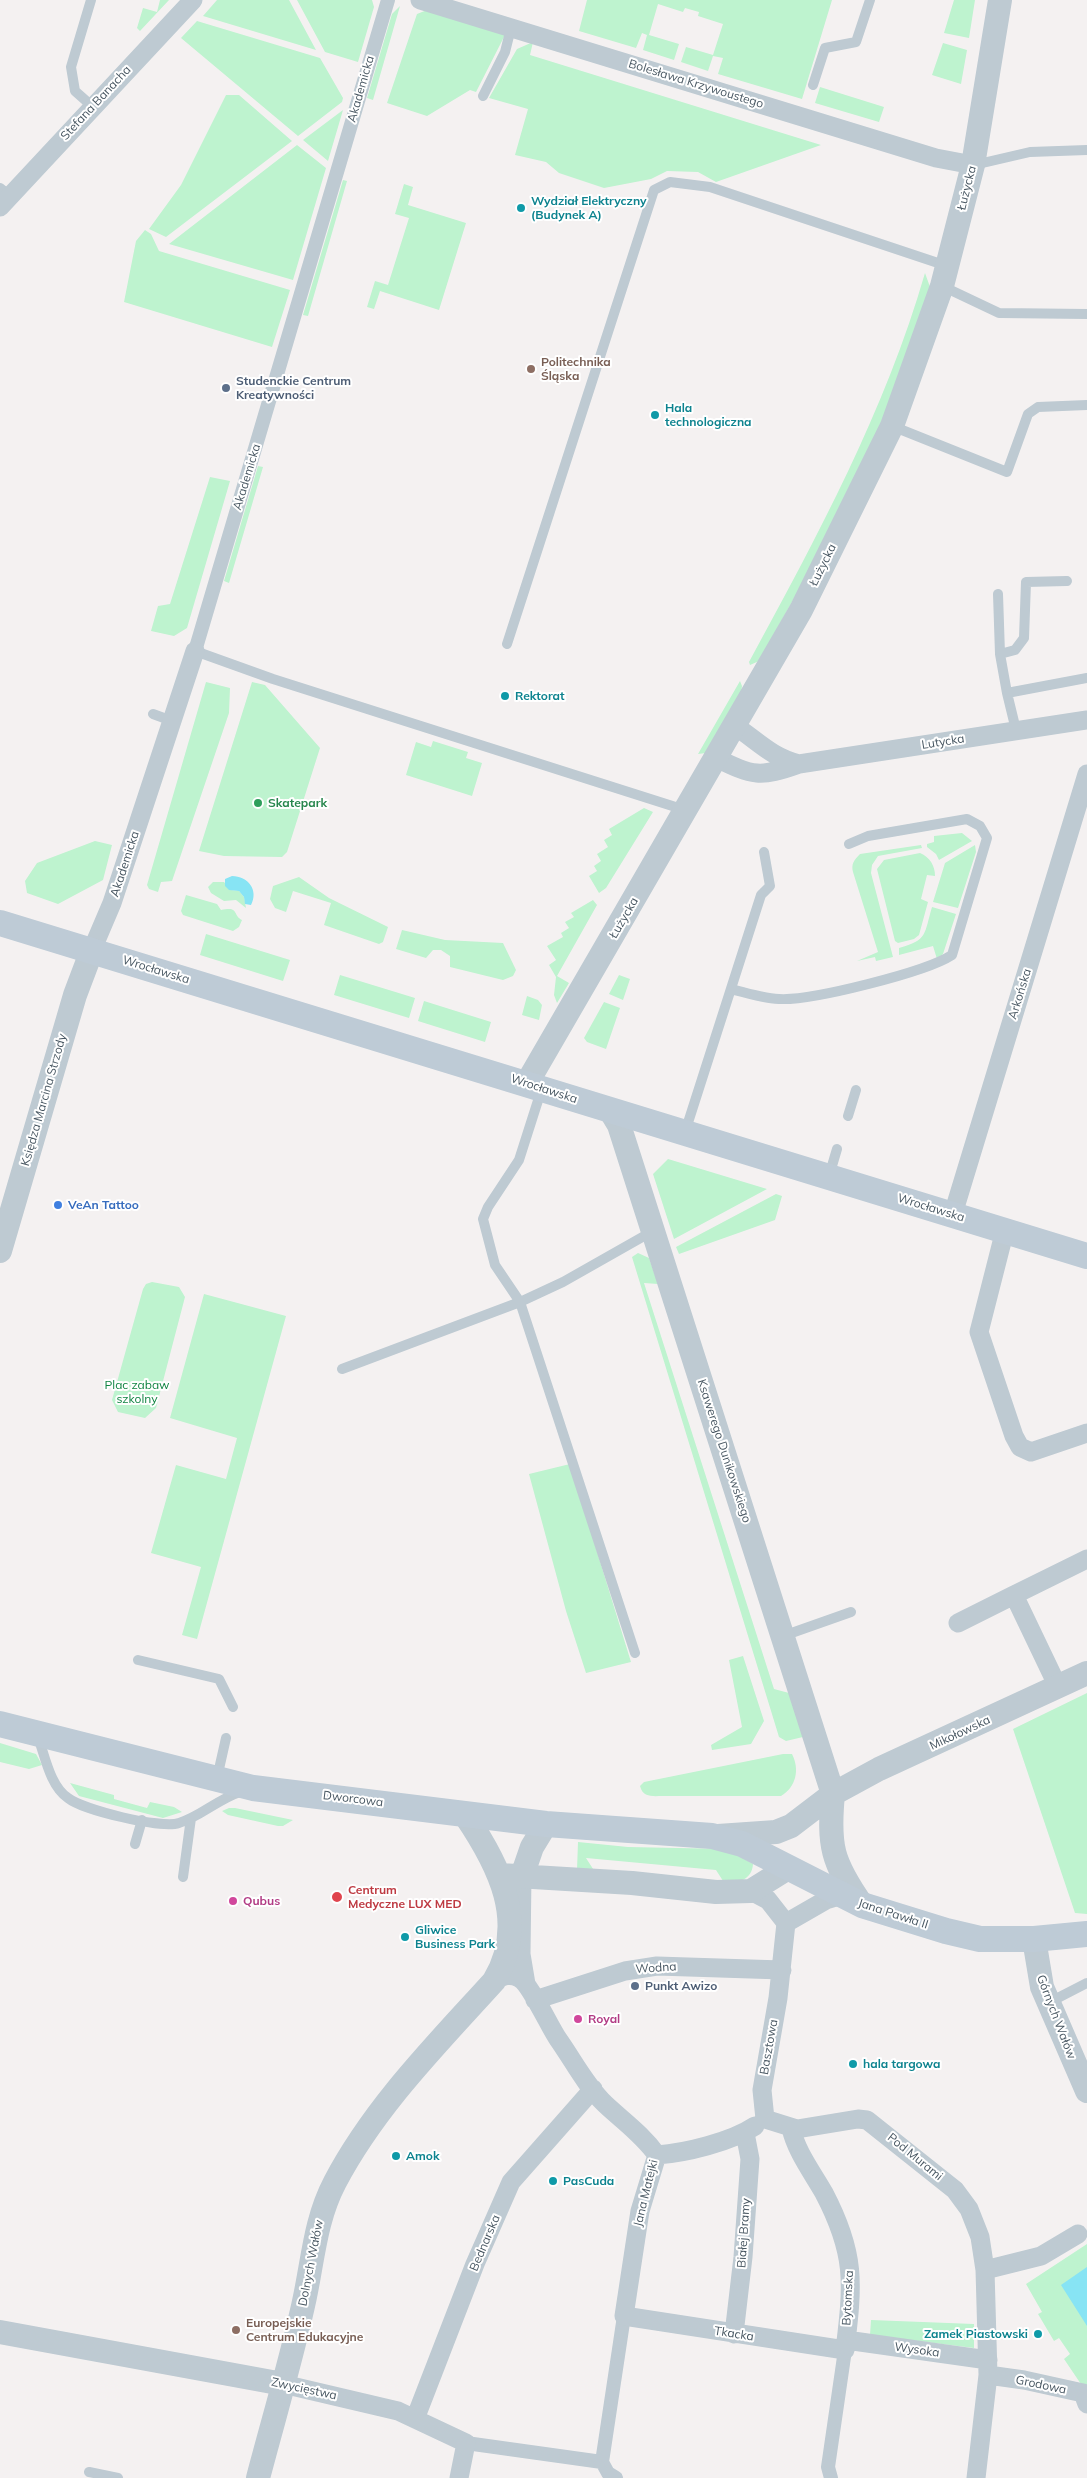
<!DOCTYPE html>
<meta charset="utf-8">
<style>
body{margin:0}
canvas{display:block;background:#f4f1f1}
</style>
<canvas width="1087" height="2478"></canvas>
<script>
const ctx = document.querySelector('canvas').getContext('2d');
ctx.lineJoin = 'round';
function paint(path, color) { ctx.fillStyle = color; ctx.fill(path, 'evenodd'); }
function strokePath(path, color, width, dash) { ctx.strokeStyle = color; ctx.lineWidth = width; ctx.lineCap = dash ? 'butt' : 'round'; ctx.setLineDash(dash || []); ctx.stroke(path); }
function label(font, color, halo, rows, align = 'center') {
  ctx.font = font + ' Mulish,sans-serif'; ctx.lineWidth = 4; ctx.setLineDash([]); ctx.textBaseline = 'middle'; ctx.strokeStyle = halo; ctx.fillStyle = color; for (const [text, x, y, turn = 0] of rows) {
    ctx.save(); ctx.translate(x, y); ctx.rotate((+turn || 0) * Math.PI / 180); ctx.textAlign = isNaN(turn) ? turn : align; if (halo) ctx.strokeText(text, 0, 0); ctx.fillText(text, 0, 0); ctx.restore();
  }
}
paint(new Path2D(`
 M160,0H169L140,31L137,28L143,8L157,12Z
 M217,0H289L316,50L203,16Z
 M297,0H372L374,7L358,62L325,52Z
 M587,0H832L802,99L718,74L723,58L713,56L708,71L681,62L686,47L713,55L723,24L698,16L699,12L685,8L683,12L658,4L649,35L679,44L674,60L643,50L647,35L642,33L636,48L579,31Z
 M954,0H975L969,38L944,33Z
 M400,6L373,100L367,98L392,14Z
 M427,10L506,33L476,92L470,90L427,116L387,103L417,14Z
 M197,21L320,58L343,98L342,102L298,136L181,38Z
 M533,42L530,55L821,145L716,182L698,172L667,171L651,179L604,188L559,173L546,162L515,155L528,109L489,98L517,49Z
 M943,43L967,50L961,84L932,75Z
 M820,87L884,107L879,122L815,103Z
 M226,95H239L292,141L166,237L149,229L181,185Z
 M343,110L328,161L303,140Z
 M297,145L326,168L293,280L169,244Z
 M343,180L347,181L308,316L303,315Z
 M404,184L413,187L408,205L466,223L439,310L380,291L374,309L367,307L375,281L388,285L409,218L395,214Z
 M145,230L151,234L159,251L290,290L272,347L124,302L136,241Z
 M925,273L930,287L890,402L836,523L759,661L750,665L749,662C817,537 885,411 925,273Z
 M258,466L263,467L229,583L224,581Z
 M210,477L230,481L187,628L174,636L151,631L158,606L170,604Z
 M740,681L742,686L741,693L706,753L698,754Z
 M206,682L230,688L229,713L172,881L161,882L158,892L149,889L147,885Z
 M252,682L265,685L320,748L287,852L282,857L224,856L199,851Z
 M433,741L468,752L466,758L482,763L472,796L406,775L416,742L431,747Z
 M644,808L653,812L606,888L599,893L589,876L597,871L594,866L601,861L597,854L608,847L604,840L612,835L609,829Z
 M962,833L972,841L939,860L936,854L927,847V844L934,842V836Z
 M95,841L112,845L103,880L58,904L27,893L25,881L37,863Z
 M921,845L922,848L878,856L872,865L871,873L893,957L876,961L875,957L857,961L878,952L853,872C851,864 854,860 860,854Z
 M975,845L976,852L958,908L933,902L945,863Z
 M920,853C930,857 935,866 935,876L927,875L921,899L928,902L919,935L914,939L898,943L895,941L877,869L884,860Z
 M299,877L329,898L388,927L383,942L379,944L324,925L331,903L293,891L286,912L275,908L270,899L273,886Z
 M213,882H224L231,890L239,891L244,897L246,908L236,900L224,901L211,893L208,887Z
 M186,895L217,904L221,910C240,906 232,915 242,920L239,927L233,931L183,915L181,911Z
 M593,900L597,905L557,976L569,983L557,1003L554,995L556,977L549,965L556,960L547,946L563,937L561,933L569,928L565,922L574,917L571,913Z
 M932,907L956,914L943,954L937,959L933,946L899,955V948C928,940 924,934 932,907Z
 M402,930L445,940L503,943L516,970L513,976L503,980L450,967V956L441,950H433L426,958L396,949Z
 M206,934L290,960L283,981L200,955Z
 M340,975L415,998L409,1018L334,995Z
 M619,975L630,979L623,1000L609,994Z
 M527,996L538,1000L542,1005L539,1020L522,1015Z
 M424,1001L491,1022L485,1042L418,1021Z
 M604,1002L620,1008L606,1049L587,1042L584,1038Z
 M668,1159L767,1189L674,1239L653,1174Z
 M776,1194L782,1196L775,1220L679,1254L676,1247Z
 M638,1253L649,1258L658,1284L644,1283L774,1689L789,1693L803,1737L786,1741L779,1737L632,1257Z
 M152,1282L179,1287L185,1297L156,1408L145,1418L118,1412L112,1400L143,1289L146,1284Z
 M204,1294L286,1316L197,1639L182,1635L201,1567L151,1553L176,1465L226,1479L237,1438L170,1418Z
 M570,1464L631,1662L586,1673L566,1611L529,1474Z
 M743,1656L764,1721L751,1744L712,1750L711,1745L742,1727L729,1660Z
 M1087,1693V1914L1075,1913L1013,1729Z
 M0,1743L36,1754L42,1765L29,1769L0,1762Z
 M783,1754H792C800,1770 796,1787 781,1796H663C653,1796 643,1798 640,1786L644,1782Z
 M70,1783L114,1795V1799L147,1808L150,1802L174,1807L182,1812L163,1818L79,1796Z
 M229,1808H235L293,1820L283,1826H278L228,1815L222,1811Z
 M578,1842L628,1847L728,1849L753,1864C752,1880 739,1882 725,1884L716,1870L586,1858L595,1872L577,1870Z
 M1087,2244V2393L1064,2359L1070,2354L1059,2338L1054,2341L1038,2314L1042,2312L1026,2284Z
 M871,2320L974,2324V2348L870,2335Z`), '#bef3cf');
paint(new Path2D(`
 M232,876C248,876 259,890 251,905L245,904L244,897L239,891L229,890L225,886V879Z
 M1087,2267V2326L1061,2285Z`), '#87e4f4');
strokePath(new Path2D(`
 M91,0L71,67L75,91L93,107
 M813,85L825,48L856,42L870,0
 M483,96L505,52L511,28
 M974,165L1030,152L1087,150
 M0,188L10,196
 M942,286L999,313L1087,314
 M892,426L1007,472L1028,414L1038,407L1087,405
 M998,594L1000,654L1007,693
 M507,644L654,190L670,182L710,187L947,266
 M195,651L273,679L685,810
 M1000,654L1015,650L1024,638L1026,582L1067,581
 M153,714L172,721
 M1016,730L1007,693L1087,678
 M731,989C746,993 763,998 779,999C811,1001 926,972 952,955L987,838L980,826L967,819L868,836L849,844
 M542,1088L519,1160L488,1207L483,1219L495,1265L520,1302L635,1653
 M848,1116L856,1090
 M685,1132L761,895L770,886L764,852
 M829,1176L837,1149
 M342,1369L520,1302L563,1282L653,1231
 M783,1636L851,1612
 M138,1660L219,1679L233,1707
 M38,1737C45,1756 50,1786 68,1798C83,1810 161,1829 179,1823C200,1817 218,1799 240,1792
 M217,1778L226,1738
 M135,1844L142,1820
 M183,1877L191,1818
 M1048,2003L1087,1983
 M89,2472L118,2478`), '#becad2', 10);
strokePath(new Path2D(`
 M195,651L388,0
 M466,2443L602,2462
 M602,2462L624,2316
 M602,2462L608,2473L616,2478
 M831,2478L828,2467L845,2350`), '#becad2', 14);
strokePath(new Path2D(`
 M420,0L936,158L973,165
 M0,207L193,0
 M735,726C758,741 771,757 799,764
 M716,758C753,776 760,778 799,764L1087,720
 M92,950L112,903L195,651
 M953,1214L1087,774
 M1005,1230L979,1332L1014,1436L1020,1447L1031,1452L1087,1433
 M958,1623L1014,1595
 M1058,1687L1014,1595L1087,1559
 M522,1876L521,1954L526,1984
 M751,1891L768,1900L786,1923
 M494,1981C502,1976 510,1973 519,1978C530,1983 549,2026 558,2039C573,2060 586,2086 605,2104C623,2121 642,2134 657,2155
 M535,2000L625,1971L657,1966L782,1970
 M765,2119L797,2129L858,2119L867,2120L955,2190L969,2209L980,2237L985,2270L988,2375L976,2478
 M765,2119L762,2090L778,1998L786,1923L826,1900L843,1895
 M657,2155L640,2211L624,2316L845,2350C853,2283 856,2254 824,2193C812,2172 796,2151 791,2128
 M657,2155C685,2153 731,2142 755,2126
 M985,2270L1041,2256L1078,2234
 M734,2334L743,2257L750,2159L745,2133
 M846,2340L988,2360
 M988,2375L1024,2380L1083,2393L1087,2404
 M283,2384L398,2411L466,2443L459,2478
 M415,2419L475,2264L511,2182L593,2089`), '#becad2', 19);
strokePath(new Path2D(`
 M527,1083L801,610L892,426L942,286L973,165L1000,0
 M610,1110L619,1125L833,1794C828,1846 832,1862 862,1905
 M0,1251L75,995L92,950
 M718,1836L776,1832L791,1826L833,1794L879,1769L1087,1673
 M500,1875L632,1883L716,1892L751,1891L788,1868
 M522,1876L532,1847L546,1824
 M1034,1939L1042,1987L1087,2091
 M0,2332L283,2384
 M258,2478C273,2421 290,2364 303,2306C313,2263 314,2222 335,2182C375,2106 437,2044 494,1981C529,1923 499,1865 465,1815`), '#becad2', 24);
strokePath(new Path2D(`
 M0,923L1087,1256
 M0,1724L253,1788L546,1824L712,1836L742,1844L862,1905L946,1931L980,1939H1034L1087,1934`), '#becbd6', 26);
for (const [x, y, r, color] of [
 [521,208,5,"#0f9aa8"],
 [531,369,5,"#8d6e63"],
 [226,388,5,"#5c6f8a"],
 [655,415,5,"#0f9aa8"],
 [505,696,5,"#0f9aa8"],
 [258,803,5,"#2e9e5b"],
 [58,1205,5,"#3f7fe0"],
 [337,1897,6,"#e0444e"],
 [233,1901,5,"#d1479c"],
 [405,1937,5,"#0f9aa8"],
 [635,1986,5,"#5c6f8a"],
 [578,2019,5,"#d1479c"],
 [853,2064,5,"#0f9aa8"],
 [396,2156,5,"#0f9aa8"],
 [553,2181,5,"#0f9aa8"],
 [236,2330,5,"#8d6e63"],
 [1038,2334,5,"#0f9aa8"]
]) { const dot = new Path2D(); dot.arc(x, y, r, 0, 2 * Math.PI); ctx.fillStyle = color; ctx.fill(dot); strokePath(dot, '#fff', 2); }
label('12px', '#475661', '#fff', [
 ["Bolesława Krzywoustego",696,84,17],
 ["Akademicka",361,89,-74],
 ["Stefana Banacha",96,103,-47],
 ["Łużycka",967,188,-76],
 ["Akademicka",247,477,-73],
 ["Łużycka",823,565,-64],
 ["Lutycka",943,742,-9],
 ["Akademicka",125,864,-72],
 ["Łużycka",624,918,-60],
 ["Wrocławska",156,970,17],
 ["Arkońska",1020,994,-73],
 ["Wrocławska",544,1089,18],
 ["Księdza Marcina Strzody",44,1100,-74],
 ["Wrocławska",931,1208,17],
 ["Ksawerego Dunikowskiego",724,1451,72],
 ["Mikołowska",960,1733,-25],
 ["Dworcowa",353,1799,7],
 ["Jana Pawła II",893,1914,18],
 ["Wodna",656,1968,-4],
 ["Górnych Wałów",1056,2017,69],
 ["Basztowa",769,2047,-80],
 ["Pod Murami",915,2157,39],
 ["Jana Matejki",646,2193,-76],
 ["Białej Bramy",744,2233,-86],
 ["Bednarska",485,2243,-67],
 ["Dolnych Wałów",311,2263,-79],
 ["Bytomska",848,2298,-87],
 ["Tkacka",734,2334,9],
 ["Wysoka",917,2350,8],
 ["Grodowa",1041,2385,12],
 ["Zwycięstwa",304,2389,12]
]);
label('bold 12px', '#0d838f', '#fff', [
 ["Wydział Elektryczny",531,201],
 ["(Budynek A)",531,215],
 ["Hala",665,408],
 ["technologiczna",665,422],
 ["Rektorat",515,696],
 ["Gliwice",415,1930],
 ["Business Park",415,1944],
 ["hala targowa",863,2064],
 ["Amok",406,2156],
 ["PasCuda",563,2181],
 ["Zamek Piastowski",1028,2334,"right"]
], 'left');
label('bold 12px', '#785e54', '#fff', [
 ["Politechnika",541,362],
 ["Śląska",541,376],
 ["Europejskie",246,2323],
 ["Centrum Edukacyjne",246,2337]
], 'left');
label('bold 12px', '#4e5e75', '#fff', [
 ["Studenckie Centrum",236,381],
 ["Kreatywności",236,395],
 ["Punkt Awizo",645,1986]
], 'left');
label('bold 12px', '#27864d', '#fff', [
 ["Skatepark",268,803]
], 'left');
label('bold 12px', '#366cbe', '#fff', [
 ["VeAn Tattoo",68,1205]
], 'left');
label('12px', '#108442', '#fff', [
 ["Plac zabaw",137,1385],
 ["szkolny",137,1399]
]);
label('bold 12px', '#be3a42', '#fff', [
 ["Centrum",348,1890],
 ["Medyczne LUX MED",348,1904]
], 'left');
label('bold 12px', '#b23c85', '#fff', [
 ["Qubus",243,1901],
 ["Royal",588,2019]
], 'left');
</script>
